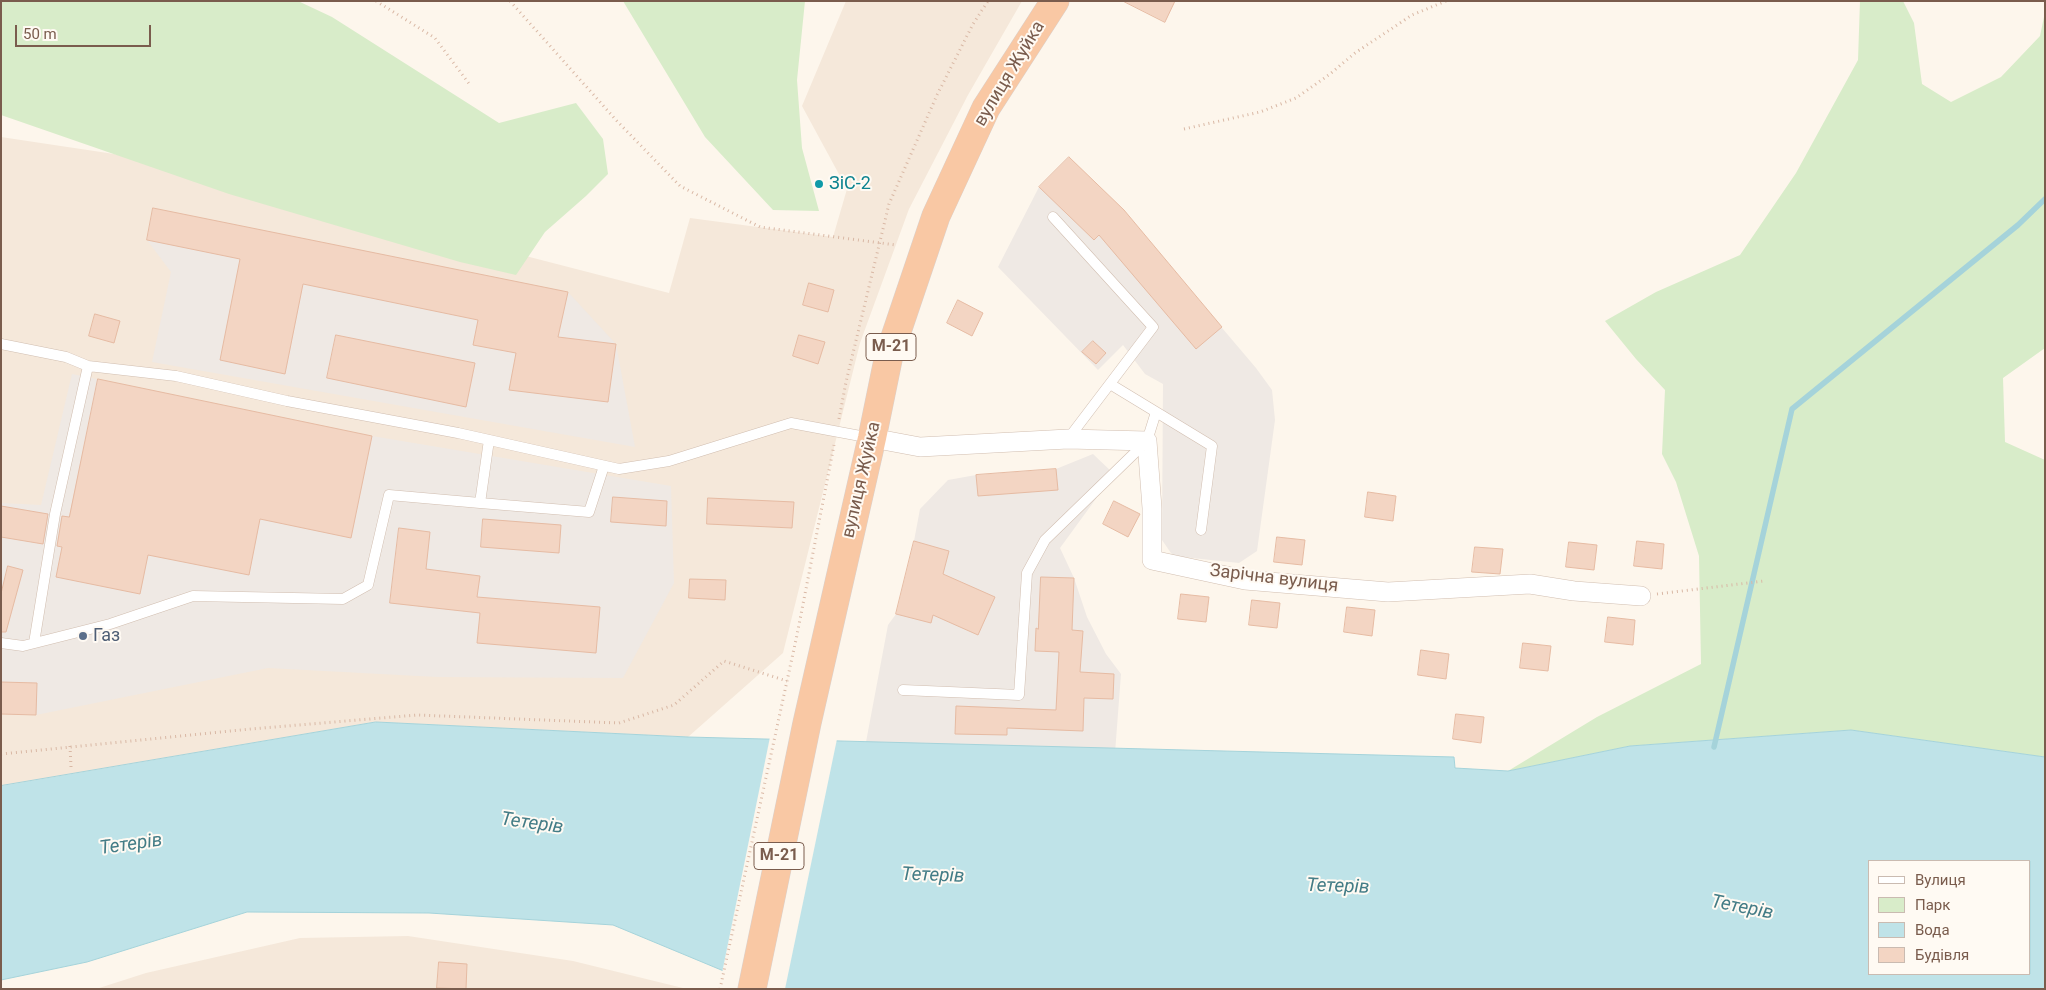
<!DOCTYPE html>
<meta charset="utf-8">
<style>
body{margin:0}
#map{position:relative;width:2046px;height:990px;overflow:hidden;background:#fdf6ec;font-family:Roboto,sans-serif}
canvas{display:block}
.frame{position:absolute;inset:0;border:2px solid #7a5c4d;pointer-events:none}
.legend{position:absolute;left:1868px;top:860px;width:162px;height:115px;box-sizing:border-box;background:#fffaf3;border:1px solid #cabbb1;margin:0;padding:6px 9px;list-style:none;font-size:15px;color:#7a5c4d}
.legend li{display:flex;align-items:center;gap:10px;height:25px}
.legend b{width:25px;border:1px solid #cabbb1}
.scale{position:absolute;left:15px;top:25px;width:136px;height:22px;box-sizing:border-box;border:2px solid #7a5c4d;border-top:0;padding-left:6px;font-size:15px;line-height:18px;white-space:nowrap;color:#7a5c4d;-webkit-text-stroke:4px #fffaf3;paint-order:stroke}
</style>
<div id="map">
<canvas width="2046" height="990"></canvas>
<div class="frame"></div>
<ul class="legend">
<li><b style="height:6px;background:#fff"></b>Вулиця</li>
<li><b style="height:14px;background:#d8ecc9"></b>Парк</li>
<li><b style="height:14px;background:#bfe3e8"></b>Вода</li>
<li><b style="height:14px;background:#f3d5c3"></b>Будівля</li>
</ul>
<div class="scale">50 m</div>
</div>
<script>
const ctx = document.querySelector('canvas').getContext('2d');
ctx.lineJoin = 'round';
function paint(path, color) { ctx.fillStyle = color; ctx.fill(path, 'evenodd'); }
function strokePath(path, color, width, dash) { ctx.strokeStyle = color; ctx.lineWidth = width; ctx.lineCap = dash ? 'butt' : 'round'; ctx.setLineDash(dash || []); ctx.stroke(path); }
function label(font, color, halo, rows, align = 'center') {
  ctx.font = font + ' Roboto,sans-serif'; ctx.lineWidth = 4; ctx.setLineDash([]); ctx.textBaseline = 'middle'; ctx.strokeStyle = halo; ctx.fillStyle = color; for (const [text, x, y, turn = 0] of rows) {
    ctx.save(); ctx.translate(x, y); ctx.rotate((+turn || 0) * Math.PI / 180); ctx.textAlign = isNaN(turn) ? turn : align; if (halo) ctx.strokeText(text, 0, 0); ctx.fillText(text, 0, 0); ctx.restore();
  }
}
paint(new Path2D(`
 M846,1H1022L968,95L909,209L860,343L783,653L688,737L376,722L1,786V137L154,160L669,293L690,218L833,237L847,189L802,106Z
 M408,936L573,961L687,989H96L146,973L300,938Z`), '#f5e8da');
paint(new Path2D(`
 M1069,157L1139,230L1256,368L1272,390L1275,420L1257,551L1239,563L1173,556L1162,540L1163,384L1145,374L1123,345L1098,370L998,267L1039,187Z
 M153,208L568,292L616,344L635,447L152,362L171,272L147,240Z
 M72,374L372,436L671,486L674,583L623,678L437,677L268,668L36,715L1,714V503L41,505Z
 M1093,454L1114,474L1060,548L1074,578L1087,617L1106,654L1121,674L1115,753L866,742L888,625L896,614L914,541L920,509L948,480L976,475L1056,469Z`), '#efe9e4');
paint(new Path2D(`
 M1,1H298L332,17L499,123L576,103L603,139L608,174L586,196L545,232L516,275L460,262L229,194L1,115Z
 M623,1H805L797,80L802,148L819,211L773,210L705,137Z
 M1860,1H1903L1914,23L1922,84L1951,102L2001,77L2040,36L2045,12V348L2003,378L2005,442L2045,460V757L1851,730L1630,746L1508,771L1597,717L1701,664L1699,556L1676,482L1662,454L1665,390L1636,359L1605,321L1656,292L1740,255L1796,173L1858,60Z`), '#d8ecc9');
const water = new Path2D(`
 M376,722L688,737L1454,757L1455,768L1508,771L1630,746L1851,730L2045,757V989H767L613,925L429,913L247,912L87,962L1,980V786ZM1870,861H2030V974H1870Z`);
paint(water, '#bfe3e8');
strokePath(water, '#a5d3da', 1);
paint(new Path2D(`
 M770,737L837,739L785,989H761L722,973Z`), '#fdf6ec');
strokePath(new Path2D(`
 M1714,747L1792,409L2018,225L2045,199`), '#a5d3da', 5.5);
const building = new Path2D(`
 M1123,1H1175L1165,22Z
 M1069,157L1124,210L1222,327L1196,349L1099,235L1094,240L1039,187Z
 M153,208L568,292L558,337L616,344L608,402L509,390L516,353L473,345L478,320L303,284L285,374L220,360L240,259L147,240Z
 M809,283L834,290L828,312L803,305Z
 M958,300L983,313L972,336L947,323Z
 M95,314L120,321L114,343L89,336Z
 M336,335L475,363L466,407L327,378Z
 M799,335L825,342L818,364L793,356Z
 M1093,341L1106,353L1096,364L1082,352Z
 M98,379L372,436L351,538L260,519L249,575L148,555L140,594L56,577L62,547L57,546L62,516L69,517Z
 M1056,469L1058,490L978,496L976,475Z
 M1368,492L1396,496L1393,521L1365,517Z
 M613,497L667,501L666,526L611,522Z
 M708,498L794,502L792,528L707,524Z
 M1114,501L1140,514L1128,537L1103,524Z
 M1,506L48,514L43,544L1,537Z
 M483,519L561,525L559,553L481,547Z
 M399,528L430,532L426,569L480,576L477,597L600,607L596,653L477,643L480,613L390,603Z
 M1277,537L1305,540L1302,565L1274,562Z
 M914,541L949,551L943,574L995,597L978,635L933,615L931,623L896,614Z
 M1637,541L1664,544L1662,569L1634,566Z
 M1569,542L1597,545L1594,570L1566,567Z
 M1475,547L1503,549L1500,574L1472,572Z
 M8,566L23,570L6,632H1V594Z
 M1041,577L1074,578L1072,630L1083,631L1080,672L1114,674L1113,699L1084,698L1083,731L1007,728V735L955,734L956,706L1056,710L1059,652L1035,651L1036,628L1038,629Z
 M690,579L726,580L725,600L689,598Z
 M1181,594L1209,597L1206,622L1178,619Z
 M1252,600L1280,603L1277,628L1249,625Z
 M1347,607L1375,610L1372,636L1344,632Z
 M1608,617L1635,620L1633,645L1605,642Z
 M1523,643L1551,646L1548,671L1520,668Z
 M1421,650L1449,654L1446,679L1418,675Z
 M1,682L37,683L36,715L1,714Z
 M1456,714L1484,717L1481,743L1453,739Z
 M439,962L467,964L466,989L437,988Z`);
paint(building, '#f3d5c3');
strokePath(building, '#e6bba3', 1);
const service = new Path2D(`
 M1053,217L1153,327L1068,439
 M1,344L66,357L88,366
 M1110,384L1212,446L1201,530
 M489,440L480,503L589,512L604,466
 M1,643L23,646L110,624L193,596L343,599L368,585L389,495L480,503
 M34,643L55,514L88,366L176,376L287,401L458,433L619,469L669,461L791,423L871,438
 M903,690L1019,695L1027,573L1045,540L1147,441L1156,412`);
const minor = new Path2D(`
 M872,438L920,447L1068,439L1147,441L1152,508V560L1245,580L1388,592L1530,584L1574,591L1641,596`);
const trunk = new Path2D(`
 M752,989L807,723L872,438L889,355L936,216L986,108L1055,1`);
strokePath(service, '#d1beb0', 11);
strokePath(minor, '#d1beb0', 20);
strokePath(trunk, '#dad1cd', 29);
strokePath(new Path2D(`
 M376,1L435,38L470,85
 M510,1L616,120L680,186L760,227L896,245
 M1184,129L1260,112L1296,98L1330,74L1355,53L1412,15L1446,1
 M839,419L846,382L889,204L937,95L973,24L988,1
 M1657,594L1764,581
 M70,746L71,767
 M1,754L251,729L417,715L619,723L674,705L724,661L787,681
 M720,989L797,635L834,445`), '#d9b8a5', 3, [1, 4]);
strokePath(service, '#fff', 10);
strokePath(minor, '#fff', 19);
strokePath(trunk, '#f9c8a4', 28);
for (const [x, y, r, color] of [
 [819,184,5,"#0f9aa8"],
 [83,636,5,"#5c6f8a"]
]) { const dot = new Path2D(); dot.arc(x, y, r, 0, 2 * Math.PI); ctx.fillStyle = color; ctx.fill(dot); strokePath(dot, '#fffaf3', 2); }
for (const [x, y, w] of [
 [891,347,50],
 [779,856,50]
]) { const box = new Path2D(); box.roundRect(x - w / 2, y - 13.5, w, 27, 4); ctx.fillStyle = '#fffaf3'; ctx.fill(box); strokePath(box, '#7a5c4d', 1); }
label('bold 16px', '#7a5c4d', null, [
 ["М-21",891,347],
 ["М-21",779,856]
]);
label('18px', '#7a5c4d', '#fffaf3', [
 ["вулиця Жуйка",1010,74,-59],
 ["вулиця Жуйка",862,480,-77],
 ["Зарічна вулиця",1274,579,7]
]);
label('18px', '#0d838f', '#fffaf3', [
 ["ЗіС-2",829,184]
], 'left');
label('18px', '#4e5e75', '#fffaf3', [
 ["Газ",93,636]
], 'left');
label('italic 19px', '#437c86', '#fffaf3', [
 ["Тетерів",532,824,8],
 ["Тетерів",131,845,-8],
 ["Тетерів",933,876,2],
 ["Тетерів",1338,887,2],
 ["Тетерів",1742,908,11]
]);
</script>
